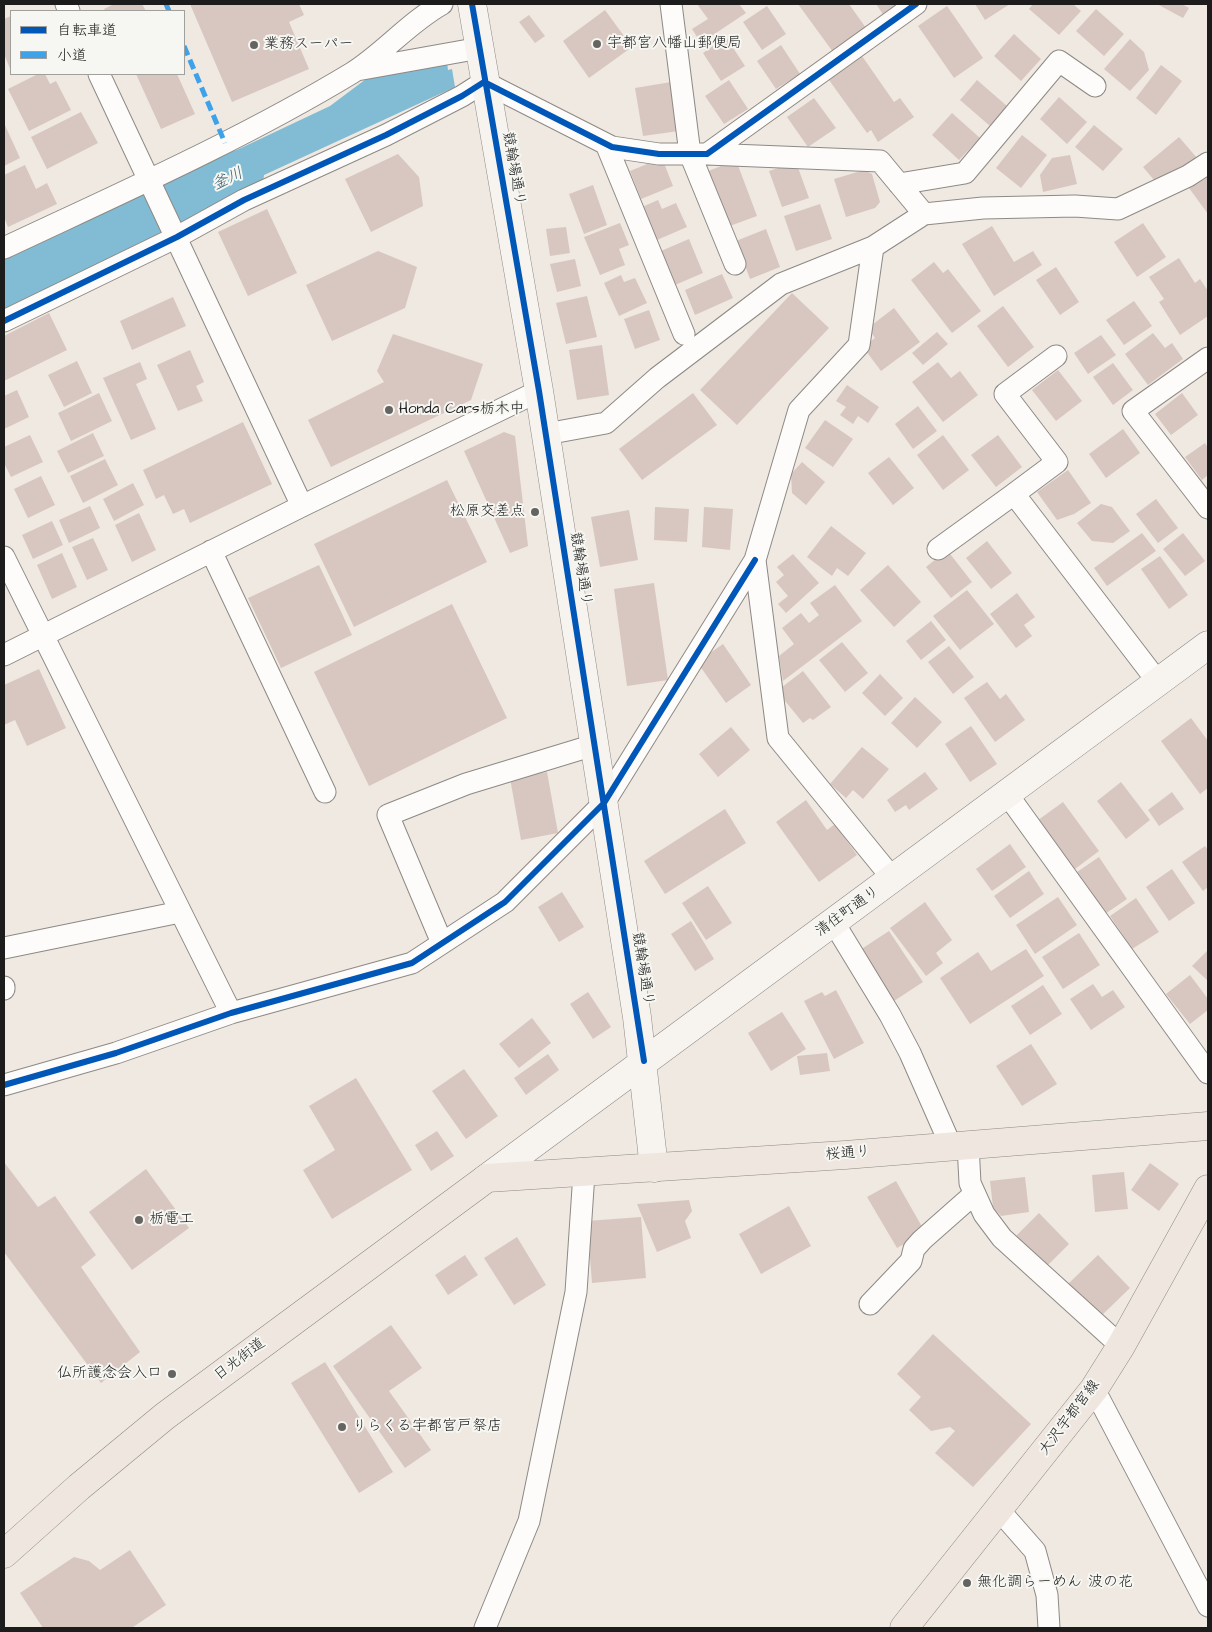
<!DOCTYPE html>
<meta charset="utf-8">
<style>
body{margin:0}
#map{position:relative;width:1212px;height:1632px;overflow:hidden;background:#efe9e1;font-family:"Architects Daughter","Klee One",sans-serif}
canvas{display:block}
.frame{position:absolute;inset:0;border:5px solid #1c1c1c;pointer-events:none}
.legend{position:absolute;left:10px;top:10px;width:175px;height:65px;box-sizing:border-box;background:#f6f6f2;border:1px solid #9f9f9c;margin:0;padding:6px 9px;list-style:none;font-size:15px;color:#1c1c1c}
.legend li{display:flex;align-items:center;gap:10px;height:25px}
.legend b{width:25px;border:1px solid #9f9f9c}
</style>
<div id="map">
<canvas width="1212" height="1632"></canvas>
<div class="frame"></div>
<ul class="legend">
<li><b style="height:6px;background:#0057b8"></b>自転車道</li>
<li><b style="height:6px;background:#3da2ea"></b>小道</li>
</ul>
</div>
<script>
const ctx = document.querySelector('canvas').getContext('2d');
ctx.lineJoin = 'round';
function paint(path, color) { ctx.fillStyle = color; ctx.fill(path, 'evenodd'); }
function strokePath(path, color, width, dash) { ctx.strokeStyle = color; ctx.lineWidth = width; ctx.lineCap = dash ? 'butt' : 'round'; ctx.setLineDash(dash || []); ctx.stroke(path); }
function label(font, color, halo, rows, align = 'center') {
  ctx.font = font + ' "Architects Daughter","Klee One",sans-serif'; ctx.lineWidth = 4; ctx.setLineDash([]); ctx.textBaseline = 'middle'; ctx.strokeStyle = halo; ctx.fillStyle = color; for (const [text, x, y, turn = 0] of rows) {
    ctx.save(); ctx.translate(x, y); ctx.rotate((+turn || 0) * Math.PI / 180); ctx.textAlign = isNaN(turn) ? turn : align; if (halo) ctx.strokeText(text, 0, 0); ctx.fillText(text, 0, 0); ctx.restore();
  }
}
paint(new Path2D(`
 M447,62L448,70L452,69L455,87L186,211L171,181L330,106L366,79Z
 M142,194L155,225L4,297V261Z`), '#81bcd4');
strokePath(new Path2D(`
 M4,286L240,174`), '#81bcd4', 48);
paint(new Path2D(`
 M114,4H142L146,11H105L104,9Z
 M190,4H299L304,15L289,22L309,69L232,102Z
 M697,4H739L746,13L701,43L692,29L708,19Z
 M798,4H849L866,28L833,52Z
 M876,4H900L884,16Z
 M975,4H1010L985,20Z
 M1033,4H1073L1081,11L1059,35L1029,9Z
 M1157,4H1182L1189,8L1183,18Z
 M767,6L786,34L762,50L743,22Z
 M947,6L983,58L954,78L918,26Z
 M1096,9L1124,34L1104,56L1076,31Z
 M605,10L632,47L589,78L563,41Z
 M529,15L545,36L535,43L519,22Z
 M11,16V71L4,54V19Z
 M1014,34L1041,59L1021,81L994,56Z
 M726,37L745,66L721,81L703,53Z
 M1130,39L1144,52L1149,70L1130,91L1104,69Z
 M781,45L800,74L776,89L757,61Z
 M862,56L894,102L900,98L914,117L878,142L871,130L867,133L829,80Z
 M1161,65L1182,81L1156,115L1136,98Z
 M38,74H45L50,84L56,81L71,110L29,131L8,89Z
 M136,74H177L195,114L161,129Z
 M729,80L748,109L724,124L705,96Z
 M977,80L1007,106L990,126L960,100Z
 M671,82L679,131L643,136L635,88Z
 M1059,97L1087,122L1067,144L1040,119Z
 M814,98L836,128L808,147L787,117Z
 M81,112L98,143L47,169L31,137Z
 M952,113L980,138L959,160L932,135Z
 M4,123L20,158L4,166Z
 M1094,125L1123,149L1103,171L1075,147Z
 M1022,135L1047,155L1021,188L996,168Z
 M1179,137L1197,158L1173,178L1154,180L1143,167Z
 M398,154L419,177L423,206L371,232L345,179Z
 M1070,155L1077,184L1043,192L1040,175L1052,158Z
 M662,158L673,186L641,199L630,171Z
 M736,160L757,216L727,227L706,172Z
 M796,162L809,198L782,207L769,171Z
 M25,165L36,189L47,183L57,204L8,227L4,217V175Z
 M864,170L872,174L880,202L875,208L846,217L834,179Z
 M1208,174V214L1189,188Z
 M593,185L607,225L584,234L569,194Z
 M658,200L662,209L676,203L687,227L657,240L642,207Z
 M820,204L832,239L796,251L784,216Z
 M267,209L297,273L248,296L218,232Z
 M620,223L629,245L619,249L625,265L600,275L584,237Z
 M1143,223L1166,257L1137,277L1114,242Z
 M992,226L1014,262L1033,251L1042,265L994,296L962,244Z
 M566,227L570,253L550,256L546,229Z
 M766,229L780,267L750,279L736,241Z
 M689,239L703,273L675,285L661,251Z
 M378,251L417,267L405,308L332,341L306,285Z
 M1179,258L1195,283L1200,279L1208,291V316L1180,335L1159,302L1164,299L1149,277Z
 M575,259L581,286L557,292L550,264Z
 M934,262L943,273L948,269L981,311L952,333L911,280Z
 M1056,267L1079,302L1060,315L1036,280Z
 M722,274L733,298L695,315L685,290Z
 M621,275L624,282L635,278L647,303L619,316L604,283Z
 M792,293L829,328L737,425L700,390Z
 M587,296L597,337L566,344L556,303Z
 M173,297L186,326L132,350L120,321Z
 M1134,301L1152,326L1124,345L1106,320Z
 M1003,306L1034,347L1008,367L977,326Z
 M894,308L920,342L881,371L863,347L875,338L868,328Z
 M649,310L660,340L635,349L624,319Z
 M49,313L67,350L4,381V336Z
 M937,332L948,344L923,365L912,353Z
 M1153,333L1165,348L1172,343L1183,359L1148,385L1125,354Z
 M393,334L483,364L471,400L331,467L308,420L384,382L377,371Z
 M1101,335L1116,355L1088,374L1074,353Z
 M602,345L609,395L577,400L569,350Z
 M190,350L204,382L196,386L203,401L178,411L157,365Z
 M77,361L92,393L64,407L48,375Z
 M140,362L147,379L136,384L156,429L131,440L103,378Z
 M938,362L951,378L960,371L978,395L943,422L912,382Z
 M1113,363L1133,390L1113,405L1093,377Z
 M1058,370L1082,401L1056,421L1032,390Z
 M847,385L879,407L868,423L858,416L853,424L840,415L846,407L836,401Z
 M17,390L29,417L4,429V396Z
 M99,393L112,421L71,441L58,413Z
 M693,393L717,425L642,480L619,449Z
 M1182,393L1198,415L1171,435L1155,414Z
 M918,406L937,431L913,449L895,424Z
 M825,420L853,439L833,467L805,448Z
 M243,422L272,484L190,523L184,509L173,514L164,495L156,499L143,470Z
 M1123,429L1140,453L1106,478L1089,454Z
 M504,432L515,436L528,546L510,553L464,451Z
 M93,433L104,456L68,473L57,451Z
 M30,435L43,462L11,477L4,463V447Z
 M943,435L969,470L943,490L917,455Z
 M998,435L1022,467L996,487L971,455Z
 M1205,443L1208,448V475L1202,480L1185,457Z
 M889,457L914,488L893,505L868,473Z
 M105,459L118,485L83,503L70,476Z
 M802,462L825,482L806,505L792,493L791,474Z
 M1068,470L1091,503L1074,514L1057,520L1037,492Z
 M41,476L55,505L28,518L14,489Z
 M447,480L487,562L354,627L314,544Z
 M133,483L144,505L114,521L103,499Z
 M1156,499L1178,528L1158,543L1136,514Z
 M1101,504L1112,507L1130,531L1113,543L1092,541L1077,523Z
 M90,506L100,528L69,543L59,520Z
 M655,507L689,509L687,542L654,540Z
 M704,507L733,509L730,550L702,547Z
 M629,510L638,560L600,567L591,517Z
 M139,513L156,550L132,562L115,525Z
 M52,521L63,545L33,559L22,535Z
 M831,526L866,553L848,576L837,568L832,576L807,557Z
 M1142,533L1156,551L1107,586L1094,568Z
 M1183,533L1205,561L1185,576L1163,549Z
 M93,538L108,570L87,580L72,547Z
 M987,541L1012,573L991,589L966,558Z
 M947,550L972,582L951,598L926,567Z
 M62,553L77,587L52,599L37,565Z
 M793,554L819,583L786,613L778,604L788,596L776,582L784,575L777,567Z
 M1160,556L1188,595L1169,609L1141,569Z
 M319,565L352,635L281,668L248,598Z
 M888,565L921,602L894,627L860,590Z
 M654,583L668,680L627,686L614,589Z
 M835,585L862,621L783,681L779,656L794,644L782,628L801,613L809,623L819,615L810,603Z
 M967,590L994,624L960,650L933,616Z
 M1017,593L1035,617L1024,625L1032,636L1016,648L990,614Z
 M452,604L507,718L369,786L314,672Z
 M931,621L946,640L921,660L906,641Z
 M842,642L868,673L845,692L819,660Z
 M723,644L751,685L726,703L697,662Z
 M949,646L974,677L953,694L928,662Z
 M39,669L66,728L27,746L15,720L4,725V685Z
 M803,671L831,707L813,720L810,718L803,723L777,691Z
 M880,674L903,698L885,716L862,693Z
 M987,682L1000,699L1006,694L1025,720L995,742L964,698Z
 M915,697L942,722L917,748L891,723Z
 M1191,718L1208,741V788L1200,794L1161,741Z
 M971,726L997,764L970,782L945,744Z
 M731,727L750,750L718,777L699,754Z
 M862,747L889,769L863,799L853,790L846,798L830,784Z
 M547,772L558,833L521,840L510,778Z
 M925,772L938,789L909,810L906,805L895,812L887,800Z
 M1121,782L1150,820L1126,839L1097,801Z
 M1172,792L1184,809L1159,826L1148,810Z
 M806,800L827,830L835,824L857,855L819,882L776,822Z
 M1063,802L1099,851L1071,872L1034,823Z
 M725,809L746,843L665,894L644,861Z
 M1010,844L1026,867L992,891L976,869Z
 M1205,846L1208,850V887L1203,891L1182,862Z
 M1099,857L1127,899L1105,914L1077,872Z
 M1172,869L1195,903L1169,921L1146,887Z
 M1029,871L1044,894L1010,918L994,896Z
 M708,886L732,923L706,940L682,903Z
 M562,892L584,927L559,942L538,907Z
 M1058,897L1077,925L1035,954L1016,925Z
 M1136,898L1159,932L1132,949L1110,916Z
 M925,902L952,940L936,953L943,963L926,976L890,928Z
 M691,921L714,959L695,971L671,934Z
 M889,931L923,982L894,1001L860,950Z
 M1079,933L1100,965L1063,989L1042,957Z
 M1026,949L1044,976L970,1024L940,978L978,952L991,971Z
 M1208,950V981L1192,966Z
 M1190,975L1208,999V1010L1190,1024L1166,994Z
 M1093,984L1102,997L1113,990L1125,1007L1091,1030L1070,999Z
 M1043,985L1062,1014L1030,1035L1011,1006Z
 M836,990L864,1043L834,1059L804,1001L822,992L825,996Z
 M588,992L611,1027L593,1039L570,1004Z
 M782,1012L806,1049L771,1071L748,1033Z
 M532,1018L551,1043L519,1068L499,1044Z
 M1031,1044L1057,1084L1022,1106L996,1066Z
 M827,1053L830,1071L800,1075L797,1056Z
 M548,1054L559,1070L526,1095L514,1078Z
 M464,1069L498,1116L466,1139L432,1091Z
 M356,1078L412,1170L332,1219L303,1170L335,1150L309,1106Z
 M437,1131L454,1156L431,1171L415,1145Z
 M4,1162L38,1207L55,1196L96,1255L81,1267L140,1352L101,1383L4,1252Z
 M1150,1163L1179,1184L1159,1211L1131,1190Z
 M146,1169L189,1228L132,1270L89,1212Z
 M1124,1172L1128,1209L1095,1212L1092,1175Z
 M1025,1177L1029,1212L1001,1216L993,1207L990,1181Z
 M896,1181L925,1232L897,1248L867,1197Z
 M689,1200L692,1211L685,1221L691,1238L657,1252L637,1204Z
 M789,1206L811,1246L761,1274L739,1234Z
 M1039,1213L1069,1244L1045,1268L1015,1237Z
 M641,1217L646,1278L592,1283L587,1221Z
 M517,1237L546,1285L514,1305L484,1258Z
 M465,1255L478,1275L448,1295L435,1275Z
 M1098,1255L1130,1288L1100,1317L1068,1284Z
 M391,1325L422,1368L389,1391L431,1450L405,1468L333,1366Z
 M933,1334L1031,1424L973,1487L935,1453L955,1431L950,1427L931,1431L909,1410L921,1397L897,1374Z
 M325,1362L393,1472L359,1493L291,1383Z
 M130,1550L166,1605L133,1627L134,1628H43L20,1593L74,1557L89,1561L100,1570Z`), '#d8c7c0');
const street = new Path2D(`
 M66,4L69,11
 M671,4L690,154L735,264
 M357,70L480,48
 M99,74L302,506
 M606,144L684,334
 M707,154L880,161L924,214L983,208L1075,206L1118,209L1188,176L1208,163
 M899,184L965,173L1059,61L1095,86
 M4,248C121,193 241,140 352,73C384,53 408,23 442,4
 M4,321L177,237L244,200L386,135L462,96L484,82L612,147L659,154H707L916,4
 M1208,358L1133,411L1208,508
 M546,434L606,423L657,378L781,284L873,247
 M1014,494L1057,462L1005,394L1056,356
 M938,549L1014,494L1158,682
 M211,551L325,792
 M4,557L231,1013
 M4,655L302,506L539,391
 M1007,794L1208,1073
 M893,879L778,738L755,560L799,410L859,345L873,247L924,214
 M834,923L890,1015L910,1053L951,1146
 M442,943L388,815L466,784L594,745
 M4,948L180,912
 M4,987V989
 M4,1085L116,1053L231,1013L412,963L505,902L604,803L755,560
 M968,1145L970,1183L984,1214L1002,1238L1121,1346
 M870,1304L911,1261L914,1249L922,1240L973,1195
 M1094,1389L1208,1606
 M999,1510L1035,1551L1047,1595L1049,1628
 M485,1628L529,1521L576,1292L584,1173`);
const secondary = new Path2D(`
 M472,4L539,391L637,1017L654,1168
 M487,1178L1208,645`);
const primary = new Path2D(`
 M904,1628L1094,1389L1121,1346L1208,1189`);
const highway = new Path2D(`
 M4,1554L79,1487L165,1416L487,1178L845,1155L1208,1126`);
strokePath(street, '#8d8985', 23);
strokePath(secondary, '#8d8985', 29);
strokePath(primary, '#8d8985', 29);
strokePath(highway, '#8d8985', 29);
strokePath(street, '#fdfcfa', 21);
strokePath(secondary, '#f7f3ef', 28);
strokePath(primary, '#eee6df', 28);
strokePath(highway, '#eee6df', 28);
strokePath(new Path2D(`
 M166,4L169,11
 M184,46L225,143`), '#3da2ea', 5, [10, 5]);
strokePath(new Path2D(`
 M472,4L539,391L644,1061
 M484,82L612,147L659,154H707L916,4
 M4,321L177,237L244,200L386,135L462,96L484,82
 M4,1085L116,1053L231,1013L412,963L505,902L604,803L755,560`), '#0057b8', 6);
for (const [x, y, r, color] of [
 [597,44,5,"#666461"],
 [254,45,5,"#666461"],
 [389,410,5,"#666461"],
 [535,512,5,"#666461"],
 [139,1220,5,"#666461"],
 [172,1374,5,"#666461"],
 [342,1427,5,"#666461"],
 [967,1583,5,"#666461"]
]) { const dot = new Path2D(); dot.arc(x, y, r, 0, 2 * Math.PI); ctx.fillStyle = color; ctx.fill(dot); strokePath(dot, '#f6f6f2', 2); }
label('15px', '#1c1c1c', '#f6f6f2', [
 ["宇都宮八幡山郵便局",607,44],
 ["業務スーパー",264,45],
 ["Honda Cars栃木中",399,410],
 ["松原交差点",525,512,"right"],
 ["栃電工",149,1220],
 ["仏所護念会入口",162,1374,"right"],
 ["りらくる宇都宮戸祭店",352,1427],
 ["無化調らーめん 波の花",977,1583]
], 'left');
label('15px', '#1c1c1c', '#f6f6f2', [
 ["競輪場通り",513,169,80],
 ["競輪場通り",580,569,81],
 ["清住町通り",848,912,-36],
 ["競輪場通り",642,969,81],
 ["桜通り",848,1154,-4],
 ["日光街道",240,1360,-37],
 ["大沢宇都宮線",1070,1418,-53]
]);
label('italic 16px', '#345b6d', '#f6f6f2', [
 ["釜川",228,180,-25]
]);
</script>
